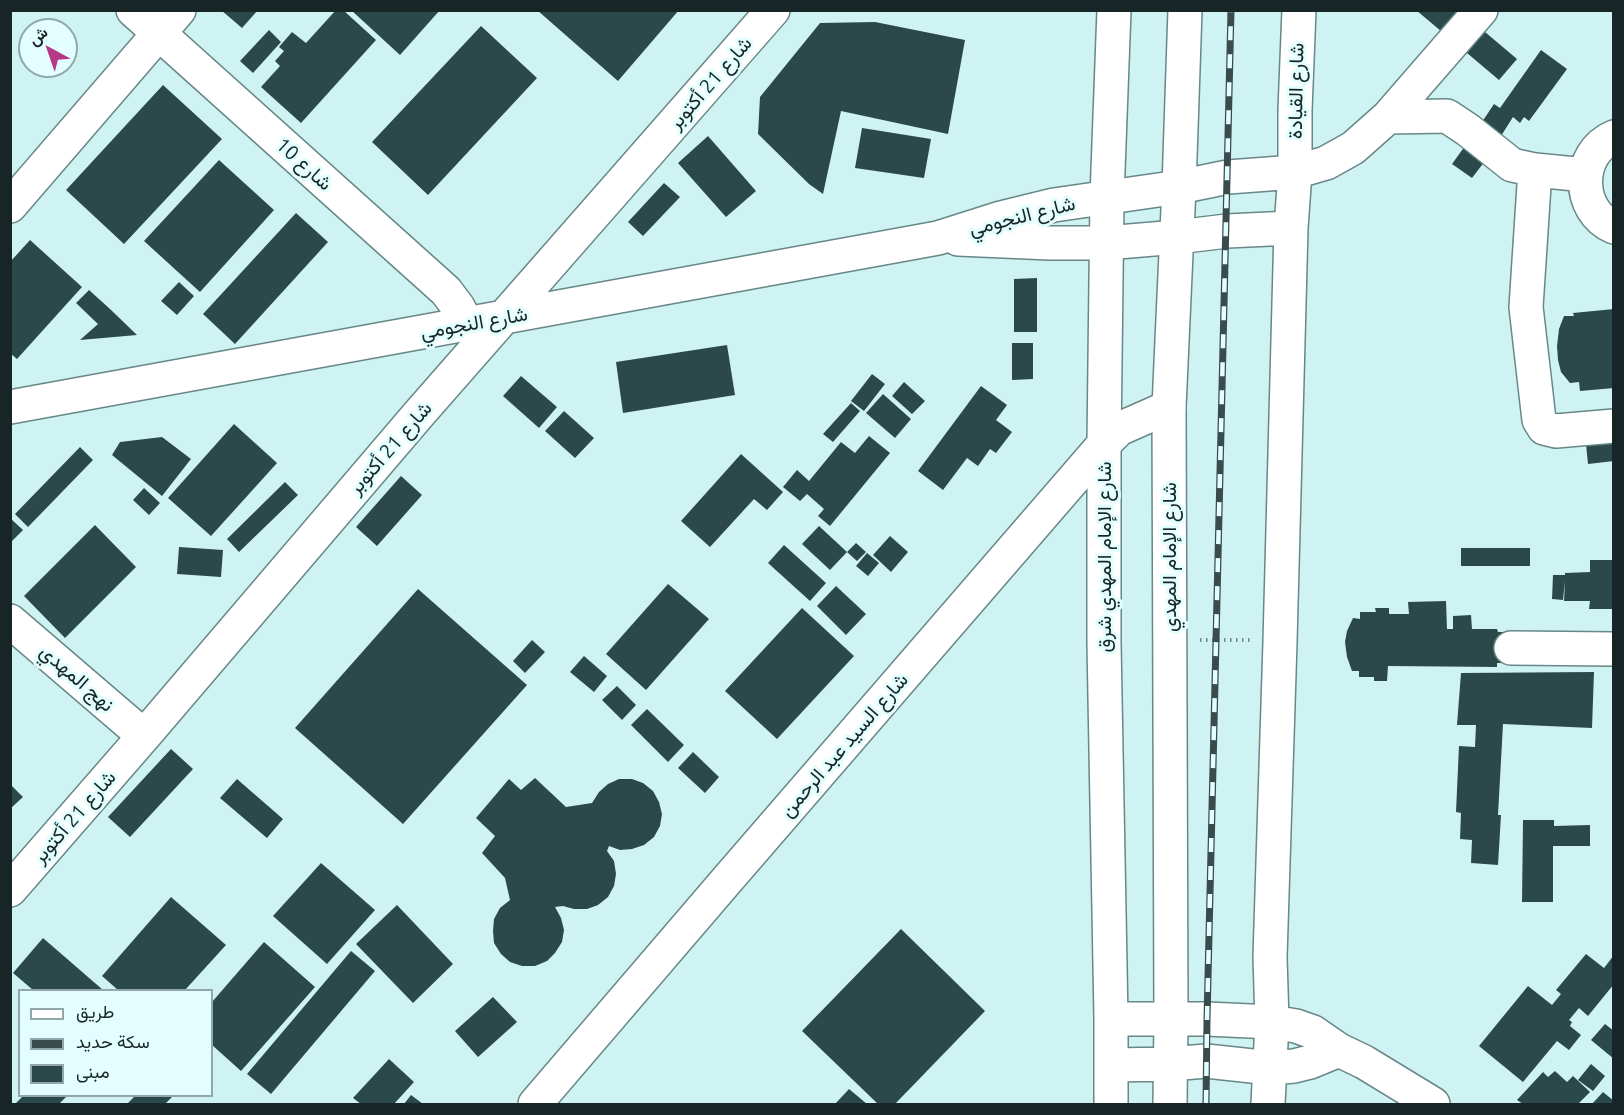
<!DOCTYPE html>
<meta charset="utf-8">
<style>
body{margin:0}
#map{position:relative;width:1624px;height:1115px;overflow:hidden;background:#cff2f3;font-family:Ubuntu,Vazirmatn,sans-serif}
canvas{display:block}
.frame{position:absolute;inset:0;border:12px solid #182526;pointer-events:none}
.legend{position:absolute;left:18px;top:989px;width:195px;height:108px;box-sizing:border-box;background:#e2fefe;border:2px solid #91a7a8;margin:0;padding:8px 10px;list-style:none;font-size:18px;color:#182526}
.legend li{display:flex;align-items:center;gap:12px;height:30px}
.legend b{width:30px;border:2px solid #91a7a8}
.north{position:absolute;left:18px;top:18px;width:60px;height:60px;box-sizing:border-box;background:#e2fefe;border:2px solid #91a7a8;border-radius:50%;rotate:320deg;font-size:16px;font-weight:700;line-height:24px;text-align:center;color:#182526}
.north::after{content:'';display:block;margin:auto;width:21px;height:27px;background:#b73884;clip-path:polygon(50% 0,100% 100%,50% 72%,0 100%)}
</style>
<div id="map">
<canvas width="1624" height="1115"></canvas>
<div class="frame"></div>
<ul class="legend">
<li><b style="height:8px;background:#fff"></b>طريق</li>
<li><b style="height:8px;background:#3a4b4c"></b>سكة حديد</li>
<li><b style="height:16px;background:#2b494a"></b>مبنى</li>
</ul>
<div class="north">ش</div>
</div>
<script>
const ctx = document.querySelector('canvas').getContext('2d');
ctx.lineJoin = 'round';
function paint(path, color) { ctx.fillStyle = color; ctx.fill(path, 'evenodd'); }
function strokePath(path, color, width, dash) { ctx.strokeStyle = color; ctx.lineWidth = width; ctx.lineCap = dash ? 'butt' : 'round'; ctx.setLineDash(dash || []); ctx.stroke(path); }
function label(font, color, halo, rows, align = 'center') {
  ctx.font = font + ' Ubuntu,Vazirmatn,sans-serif'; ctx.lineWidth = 6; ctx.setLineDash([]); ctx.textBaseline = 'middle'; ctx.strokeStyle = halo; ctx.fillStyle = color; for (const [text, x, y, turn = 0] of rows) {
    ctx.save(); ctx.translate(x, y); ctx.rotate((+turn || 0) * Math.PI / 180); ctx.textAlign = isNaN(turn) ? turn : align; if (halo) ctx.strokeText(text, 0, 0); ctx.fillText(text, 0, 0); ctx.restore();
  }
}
paint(new Path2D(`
 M221,10H258L242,28Z
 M336,10H343L376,40L301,123L261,87L280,66L275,61L284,51L279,47L292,32L306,43Z
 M351,10H440L400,55Z
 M537,10H679L618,81Z
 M1416,10H1459L1517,59L1499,80Z
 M875,22L965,40L948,134L841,111L823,194L809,184L758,134L760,97L820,23Z
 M481,26L537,78L428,195L372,142Z
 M269,30L281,42L253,73L240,61Z
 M1541,50L1567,69L1529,121L1524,117L1520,123L1513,117L1501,136L1482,122L1494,104L1500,108Z
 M163,85L222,139L124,244L66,190Z
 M862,128L931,139L924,178L855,168Z
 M708,136L756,191L726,217L678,163Z
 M1465,146L1485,161L1472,178L1452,164Z
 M219,160L274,210L200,292L144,241Z
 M664,183L680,197L643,236L628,222Z
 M296,213L328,242L235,344L203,314Z
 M30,240L82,287L17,359L10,353V262Z
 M1037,278V332H1014V279Z
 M179,282L194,296L177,315L161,301Z
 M89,290L110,309L137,335L80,340L98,324L76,303Z
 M1614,309V388L1580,391L1579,382L1570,383L1561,372L1558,360L1557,346L1559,329L1564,316H1574L1573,313Z
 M1012,343H1033V379L1012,380Z
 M727,345L735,395L623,413L616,362Z
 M872,374L885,384L864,411L851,401Z
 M521,376L557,407L539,428L503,396Z
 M904,382L925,401L912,414L892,396Z
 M981,386L1007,405L996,420L1012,432L996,453L990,449L978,466L967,458L943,490L918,471Z
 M883,394L911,419L895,438L866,413Z
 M851,403L860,411L833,442L823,434Z
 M564,411L594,438L575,458L545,431Z
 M234,424L277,463L211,536L168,498Z
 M869,436L890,453L830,526L818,516L824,509L807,494L800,501L783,487L797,470L809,481L841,442L855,453Z
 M162,437L191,459L162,496L112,455L120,442Z
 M1614,441V461L1588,464L1586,444Z
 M80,447L93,460L28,527L15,514Z
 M741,454L783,492L767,510L754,499L710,547L681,521Z
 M401,476L422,495L377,546L356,527Z
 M285,482L298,495L239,552L227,539Z
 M144,488L160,503L149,515L133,500Z
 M10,518L23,530L10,543Z
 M95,525L136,567L65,638L24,596Z
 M819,526L847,552L830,570L802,544Z
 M890,536L908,552L891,572L873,555Z
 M856,543L866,552L857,561L847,552Z
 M784,545L826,583L810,601L768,563Z
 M179,547L223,550L221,577L177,574Z
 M1461,548H1530V566H1461Z
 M867,553L879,563L868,576L856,566Z
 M1590,560H1614V609H1589L1590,601H1564L1565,581L1563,600L1552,599L1553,575H1565V573L1590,572Z
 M668,584L709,619L646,690L606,654Z
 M836,586L866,614L846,635L817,606Z
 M418,589L527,685L403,824L295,728Z
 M1446,601L1447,629H1453V616L1471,615L1472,629H1497L1498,632H1511V663H1497V667L1388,666L1387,681H1374V677H1359V671H1352L1347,657L1345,642L1347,631L1353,618L1360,619V612H1376L1375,608H1389V614H1409L1408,602Z
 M802,608L854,656L777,739L725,691Z
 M532,640L545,652L525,673L513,661Z
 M584,656L607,676L594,692L570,672Z
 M1594,672L1592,728L1503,724L1498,815H1501L1498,865L1471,863L1472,840L1460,839L1461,813L1456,812L1459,746L1475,747L1476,725H1457L1461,673Z
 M617,686L636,705L622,720L602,700Z
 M647,709L684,745L668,762L631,725Z
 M171,749L193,769L130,837L108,817Z
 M693,752L719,777L705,793L678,768Z
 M535,778L566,807L592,803L599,792L608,784L619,779H632L643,783L653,791L659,802L662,814L660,826L654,837L644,845L632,849L620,850L609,846L607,851L614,861L616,874L614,886L608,897L598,905L587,909H574L563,906L555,907L561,918L564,930L562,942L555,953L547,961L535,966H522L510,962L501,954L494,943L493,931L494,919L500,908L510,900L505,878L482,853L495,836L476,818L509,779L521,790Z
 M237,779L283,819L267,838L220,798Z
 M10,784L23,797L10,809Z
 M1523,820H1554V826L1590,825V846H1553V902H1522Z
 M321,863L375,910L327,964L273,916Z
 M171,897L226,945L185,990H118L102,976Z
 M397,905L453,964L413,1003L356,944Z
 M901,929L985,1011L895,1104H878L802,1031Z
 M43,938L103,990H33L13,973Z
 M264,942L315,987L241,1071L212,1045V1002Z
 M351,951L375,971L271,1094L247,1074Z
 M1586,954L1604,968L1614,955V984L1588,1016L1579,1008L1569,1020L1572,1022L1570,1026L1581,1035L1569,1050L1557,1041L1523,1082L1479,1046L1528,986L1552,1005L1561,994L1556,990Z
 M493,997L517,1022L478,1057L455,1031Z
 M1605,1024L1614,1031V1059L1591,1040Z
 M389,1059L414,1082L394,1104H361L353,1098Z
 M1591,1064L1605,1076L1593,1091L1578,1080Z
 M1555,1071L1567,1082L1573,1076L1590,1092L1578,1104H1523L1517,1100L1543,1072L1548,1077Z
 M849,1089L867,1104H835Z
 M1603,1092L1614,1101V1104H1592Z
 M411,1095L423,1104H404Z
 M23,1096H67L59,1104H15Z
 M135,1096H173L165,1104H127Z`), '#2b494a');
const minor = new Path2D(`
 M133,10L446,291L458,307L467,324
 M1388,117L1447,116L1468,130L1512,165L1535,170L1586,175
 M1614,137C1576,153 1576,211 1614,227
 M1535,170L1526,307L1539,420L1544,428L1556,431L1614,426
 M10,206L179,10
 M958,239L1050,243H1106L1177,237L1227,231L1291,228
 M10,407L938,238L1001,218L1054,205L1179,187L1228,177L1295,172L1326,163L1353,148L1388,117L1481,10
 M10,621L144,736
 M1511,648L1614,649
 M10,890L144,736L418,415L773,10
 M535,1104L727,880L1104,444L1119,429L1169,407
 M1268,1104L1272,1022L1270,957L1280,642L1291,228L1295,172V110L1299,10`);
const major = new Path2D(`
 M1111,1019H1207L1272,1022L1296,1026L1313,1032L1339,1050L1364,1062L1433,1104
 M1111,1065L1170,1064L1206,1061L1271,1068L1294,1066L1310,1062L1339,1050
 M1111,1104V1019L1104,643V444L1107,197L1114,10
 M1170,1104L1171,1018L1169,407L1179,187L1185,10`);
strokePath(minor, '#678788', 36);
strokePath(major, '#678788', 36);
strokePath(new Path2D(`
 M1200,640H1250`), '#71898a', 4, [1.5, 4.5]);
strokePath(minor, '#fff', 33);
strokePath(major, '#fff', 33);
const rail = new Path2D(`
 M1206,1104L1207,1019L1231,10`);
strokePath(rail, '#3a4b4c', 7);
strokePath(rail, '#e2fefe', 4.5, [14]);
label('20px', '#182526', '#e2fefe', [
 ["شارع 21 أكتوبر",710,83,-49],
 ["شارع القيادة",1296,91,-89],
 ["شارع 10",304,164,42],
 ["شارع النجومي",1022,216,-14],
 ["شارع النجومي",474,323,-10],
 ["شارع 21 أكتوبر",390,448,-49],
 ["شارع الإمام المهدي شرق",1104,557,-90],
 ["شارع الإمام المهدي",1169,557,-90],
 ["نهج المهدي",77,678,41],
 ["شارع السيد عبد الرحمن",844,745,-49],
 ["شارع 21 أكتوبر",74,817,-49]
]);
</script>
